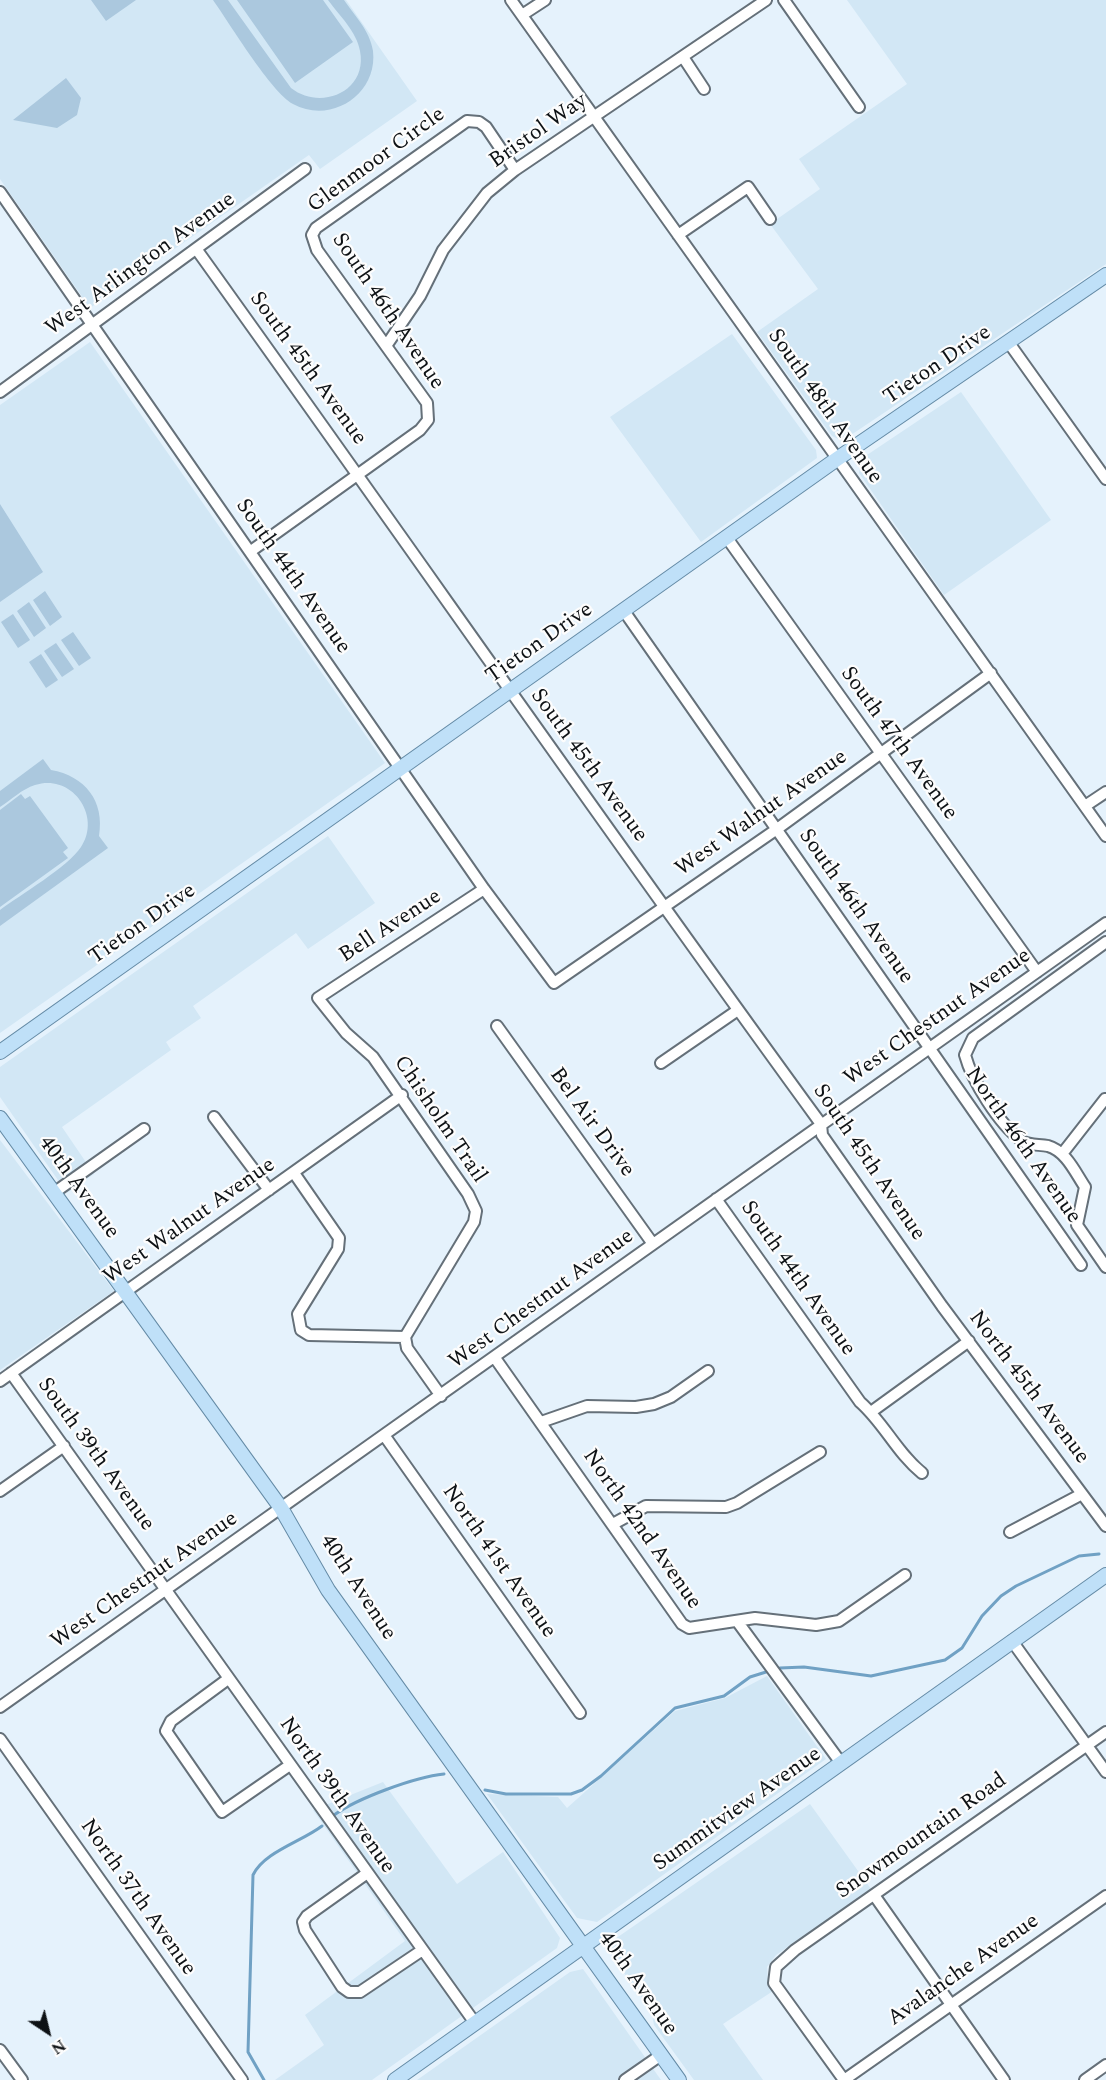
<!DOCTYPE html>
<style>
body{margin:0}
#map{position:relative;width:1106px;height:2080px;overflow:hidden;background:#e5f2fc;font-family:Spectral,serif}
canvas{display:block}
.north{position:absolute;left:18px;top:2002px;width:60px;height:60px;-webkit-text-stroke:4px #fdfdfd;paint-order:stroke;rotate:145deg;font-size:16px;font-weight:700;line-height:24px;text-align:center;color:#0e1215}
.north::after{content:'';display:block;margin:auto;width:21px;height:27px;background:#0e1215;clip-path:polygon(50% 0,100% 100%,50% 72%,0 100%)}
</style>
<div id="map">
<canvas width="1106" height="2080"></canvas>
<div class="north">N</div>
</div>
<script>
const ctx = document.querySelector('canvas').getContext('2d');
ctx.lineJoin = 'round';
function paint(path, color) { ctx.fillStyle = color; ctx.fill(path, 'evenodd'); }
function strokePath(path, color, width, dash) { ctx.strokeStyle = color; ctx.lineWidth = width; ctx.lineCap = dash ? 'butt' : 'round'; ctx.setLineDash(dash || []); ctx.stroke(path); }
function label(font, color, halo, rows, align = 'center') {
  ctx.font = font + ' Spectral,serif'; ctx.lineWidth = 4.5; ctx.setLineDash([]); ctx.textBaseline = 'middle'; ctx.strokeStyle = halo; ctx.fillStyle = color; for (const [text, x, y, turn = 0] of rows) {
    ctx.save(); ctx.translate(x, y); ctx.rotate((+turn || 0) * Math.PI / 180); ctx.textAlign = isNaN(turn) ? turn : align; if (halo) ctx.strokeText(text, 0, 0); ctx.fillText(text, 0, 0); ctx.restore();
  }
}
paint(new Path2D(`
 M0,0H346L417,101L320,169L309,155L90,308L0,179Z
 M847,0H1106V264L842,441L832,436L757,332L818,289L770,224L820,189L799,159L907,84Z
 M732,334L816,450L817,458L701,542L610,417Z
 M90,342L385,763L0,1033V405Z
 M961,392L1051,520L944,595L859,473L861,459Z
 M328,836L375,903L308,949L296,933L193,1006L201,1018L166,1042L171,1050L62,1127L94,1174L67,1193L0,1097V1067Z
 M0,1140L114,1291L0,1370Z
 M767,1676L826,1759L597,1922L577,1918L487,1794L558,1797L567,1808L675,1711L725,1698Z
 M383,1782L457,1884L503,1852L560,1938L557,1948L372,2080H275L324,2045L305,2015L405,1941L313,1810Z
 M810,1804L871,1889L776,1955L767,1967L768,1981L773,1991L723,2024L763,2080H694L654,2025L651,2010L611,1955L612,1944L615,1939Z
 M583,1969L661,2080H417L570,1972Z`), '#d2e7f5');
paint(new Path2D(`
 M91,0H136L106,21Z
 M213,0H228L291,88C320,111 368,92 360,51C357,32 339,15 328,0H344C355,16 370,31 373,51C378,94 331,125 293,104C271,92 230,24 213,0Z
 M237,0H323L353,42L295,83Z
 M66,78L81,98L77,115L57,128L13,120Z
 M0,504L43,572L0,602Z
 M45,591L62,617L50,626L33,600Z
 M29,602L46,628L34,637L17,611Z
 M13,614L30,640L18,648L1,622Z
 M73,632L91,658L79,666L61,640Z
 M56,643L74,669L62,677L44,651Z
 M41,654L58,680L46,688L29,662Z
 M43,759L51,770C85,776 105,801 99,836L108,848L0,926V910C20,895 68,867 81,847C102,816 72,773 35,785C22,789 11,800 0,807V791Z
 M21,794L25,799L30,796L68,848L63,852L68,858L0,907V810Z`), '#abc8de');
strokePath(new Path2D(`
 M780,1668L804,1667L871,1676L945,1660L962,1648L982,1616L1001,1596L1016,1586L1079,1556L1099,1554
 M485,1790L506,1794H571L582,1790L601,1776L675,1708L724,1696L750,1677L766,1672
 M334,1815C358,1798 415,1777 444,1774
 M264,2080L248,2052L253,1875C264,1852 301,1842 322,1826`), '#70a1c4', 3);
const minor = new Path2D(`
 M511,0L1106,836
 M784,0L859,107
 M522,15L545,0
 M683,57L704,89
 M0,192L484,889L554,983L777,829L991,673
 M678,235L748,187L770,219
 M197,250C406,541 610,835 821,1124L822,1135L942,1306L1106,1526
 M1009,343L1106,479
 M386,346L420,296L443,250L487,193L515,170L766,0
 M0,392L305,169
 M727,538L1037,972
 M251,551L420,430L428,420L427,403L317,250L312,235L316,228L467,121L479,122L486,127L515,170
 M624,611L1081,1265
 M1085,806L1106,792
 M1106,942L973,1038L965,1055C972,1081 999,1124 1021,1140C1028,1146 1039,1144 1048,1146C1066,1151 1075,1172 1085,1187L1077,1225L1106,1267
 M497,1026L653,1244
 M661,1063L738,1010
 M214,1117L269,1190
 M1062,1154L1105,1099
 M294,1173L339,1238L338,1249L298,1314L301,1330L309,1335L405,1337
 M55,1192L144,1129
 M716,1199L860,1402C884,1423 897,1453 922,1473
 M405,1337L474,1222L476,1211L468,1194L373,1057L346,1033L318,998L484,889
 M405,1337L407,1348L441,1396
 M495,1358L682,1624L689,1628L755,1618L816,1625L839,1621L905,1575
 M11,1373L475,2023
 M0,1381L402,1095
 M871,1412L969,1341
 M541,1422L587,1406L636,1407L654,1404L671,1397L708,1371
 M384,1435L580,1713
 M0,1491L64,1446
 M613,1524L646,1506L726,1507L737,1503L820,1452
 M1010,1532L1082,1494
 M737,1621L841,1763
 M1012,1641L1106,1772
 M228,1679L171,1721L166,1731L222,1812L290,1765
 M0,1707L1106,923
 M0,1739L242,2080
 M366,1874L307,1916L303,1922L305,1930L342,1987L349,1992H360L421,1951
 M874,1895L1004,2080
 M0,2050L22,2080
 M625,2080L661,2055
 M844,2080L774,1983L776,1967L795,1950L1106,1732
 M844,2080L1106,1896
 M1085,2080L1106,2065`);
const major = new Path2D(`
 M0,1052L837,459L1106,275
 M0,1118L281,1508L328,1590L679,2080
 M395,2080L1106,1575`);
strokePath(minor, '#657079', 14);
strokePath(major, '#658ba6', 16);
strokePath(minor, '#fff', 10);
strokePath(major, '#bfe0f8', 14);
label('22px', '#0e1215', '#fdfdfd', [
 ["Bristol Way",539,132,-35],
 ["Glenmoor Circle",377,161,-36],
 ["West Arlington Avenue",141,265,-36],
 ["South 46th Avenue",387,312,56],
 ["Tieton Drive",938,366,-34],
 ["South 45th Avenue",307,369,54],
 ["South 48th Avenue",824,407,55],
 ["South 44th Avenue",292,577,55],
 ["Tieton Drive",540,644,-35],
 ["South 47th Avenue",898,744,54],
 ["South 45th Avenue",588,766,54],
 ["West Walnut Avenue",762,814,-35],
 ["South 46th Avenue",855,907,55],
 ["Tieton Drive",143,925,-35],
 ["Bell Avenue",391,927,-33],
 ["West Chestnut Avenue",938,1018,-35],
 ["Chisholm Trail",439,1120,56],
 ["Bel Air Drive",591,1123,54],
 ["North 46th Avenue",1022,1146,55],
 ["South 45th Avenue",868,1163,56],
 ["40th Avenue",78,1188,54],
 ["West Walnut Avenue",190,1222,-35],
 ["South 44th Avenue",797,1279,55],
 ["West Chestnut Avenue",542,1300,-36],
 ["North 45th Avenue",1028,1388,53],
 ["South 39th Avenue",95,1455,54],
 ["North 42nd Avenue",641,1530,55],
 ["North 41st Avenue",498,1562,55],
 ["West Chestnut Avenue",145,1581,-35],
 ["40th Avenue",357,1588,57],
 ["North 39th Avenue",336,1796,55],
 ["Summitview Avenue",738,1810,-35],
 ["Snowmountain Road",922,1837,-35],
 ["North 37th Avenue",137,1898,55],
 ["Avalanche Avenue",964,1971,-35],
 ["40th Avenue",637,1984,55]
]);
</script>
